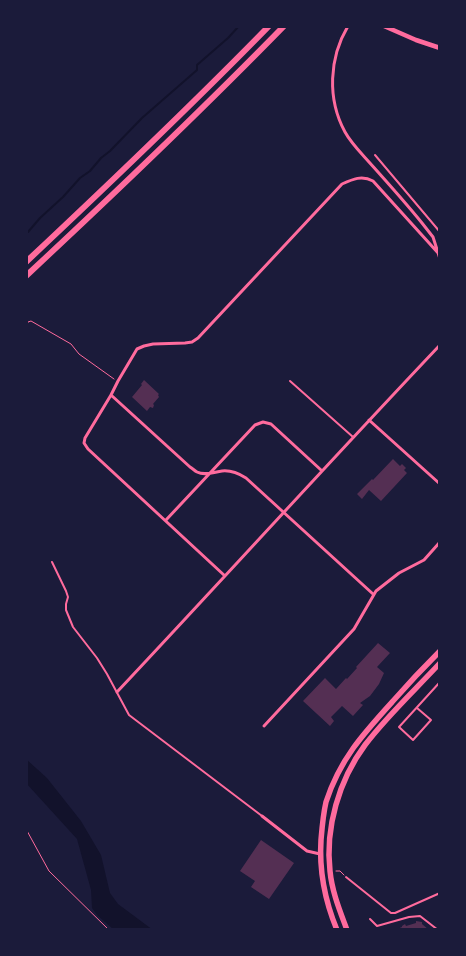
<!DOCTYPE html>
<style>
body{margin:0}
#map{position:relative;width:466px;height:956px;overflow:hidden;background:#1b1b3a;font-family:Raleway,sans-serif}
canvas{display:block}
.frame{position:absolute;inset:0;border:28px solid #1b1b3a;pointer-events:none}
</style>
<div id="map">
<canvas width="466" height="956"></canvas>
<div class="frame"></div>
</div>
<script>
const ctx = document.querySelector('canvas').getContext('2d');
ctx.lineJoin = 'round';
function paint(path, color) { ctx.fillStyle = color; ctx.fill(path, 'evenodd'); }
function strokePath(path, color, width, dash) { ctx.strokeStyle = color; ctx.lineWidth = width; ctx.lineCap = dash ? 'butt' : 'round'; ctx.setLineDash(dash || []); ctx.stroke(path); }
paint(new Path2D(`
 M26,759L47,778L81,821L101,855L110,893L118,904L153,930H114L97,915L92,908L91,890L77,839L26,783Z`), '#12122b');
strokePath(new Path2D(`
 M28,232L40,218L63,197L80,178L90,171L101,158L110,151L142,118L197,70V65L228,38L239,26`), '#12122b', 2);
paint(new Path2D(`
 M144,380L159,394L158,395L159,397L153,404L154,405L153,408L150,407L147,411L132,397L142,385L141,384Z
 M393,459L400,466L402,464L406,468L404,470L407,473L381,501L369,490L362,499L357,494L372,479L373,480Z
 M378,643L390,653L377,667L384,673L379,684L370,696L360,703L363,705L353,716L342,706L331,717L334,721L330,726L303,701L325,678L336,689L346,678L347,679L357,668L356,667Z
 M261,840L294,863L269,899L251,887L255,881L240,871Z
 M416,921L422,922V924L429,930H395L402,927V926L405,924L406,926L416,923Z`), '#542f53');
strokePath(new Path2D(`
 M26,326L28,322L31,321L71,344L79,354L114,379
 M26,829L49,871L109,930
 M336,871H340L344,875`), '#ff6b9d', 1);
strokePath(new Path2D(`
 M375,155L440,232
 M290,381L353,437
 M52,562L66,591L68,597L66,604V610L73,627L97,658L107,674L129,715L262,816
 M417,708L431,720L413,740L399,727L440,682
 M346,877L391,913H395L440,893
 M370,919L377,926L409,917L420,916L438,930`), '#ff6b9d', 2);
strokePath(new Path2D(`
 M348,26C329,58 327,99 345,132C351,143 361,153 369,162C387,182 405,202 422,223L433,237L440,259
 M111,395L85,438L84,443L88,449L225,576
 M369,420L440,484
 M166,520L255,425L263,422L271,424L321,470
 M373,594L246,478C238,473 231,470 222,471C214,472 205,476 197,472C195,471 193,469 190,467L111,395L118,381L137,349L144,346L153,344L185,343L192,342L198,338L342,184C353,179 362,175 373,181L439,254
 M117,692C225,577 331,460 440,345
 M264,726L354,629L376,591L399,573L424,560L440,542
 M262,816L307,851L320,854`), '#ff6b9d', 3);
strokePath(new Path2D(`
 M384,26L416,40L440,48`), '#ff6b9d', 4.5);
strokePath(new Path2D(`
 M337,930C325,901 319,871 321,840C322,828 323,815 326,802C340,759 363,734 393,701C408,684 424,667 440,651
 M347,930C340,911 332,892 330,871C325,828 339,780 365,745C387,716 415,690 440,663`), '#ff6b9d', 5.5);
strokePath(new Path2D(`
 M26,262C108,185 190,107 269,26
 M26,276C114,194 200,112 284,26`), '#ff6b9d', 6);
</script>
